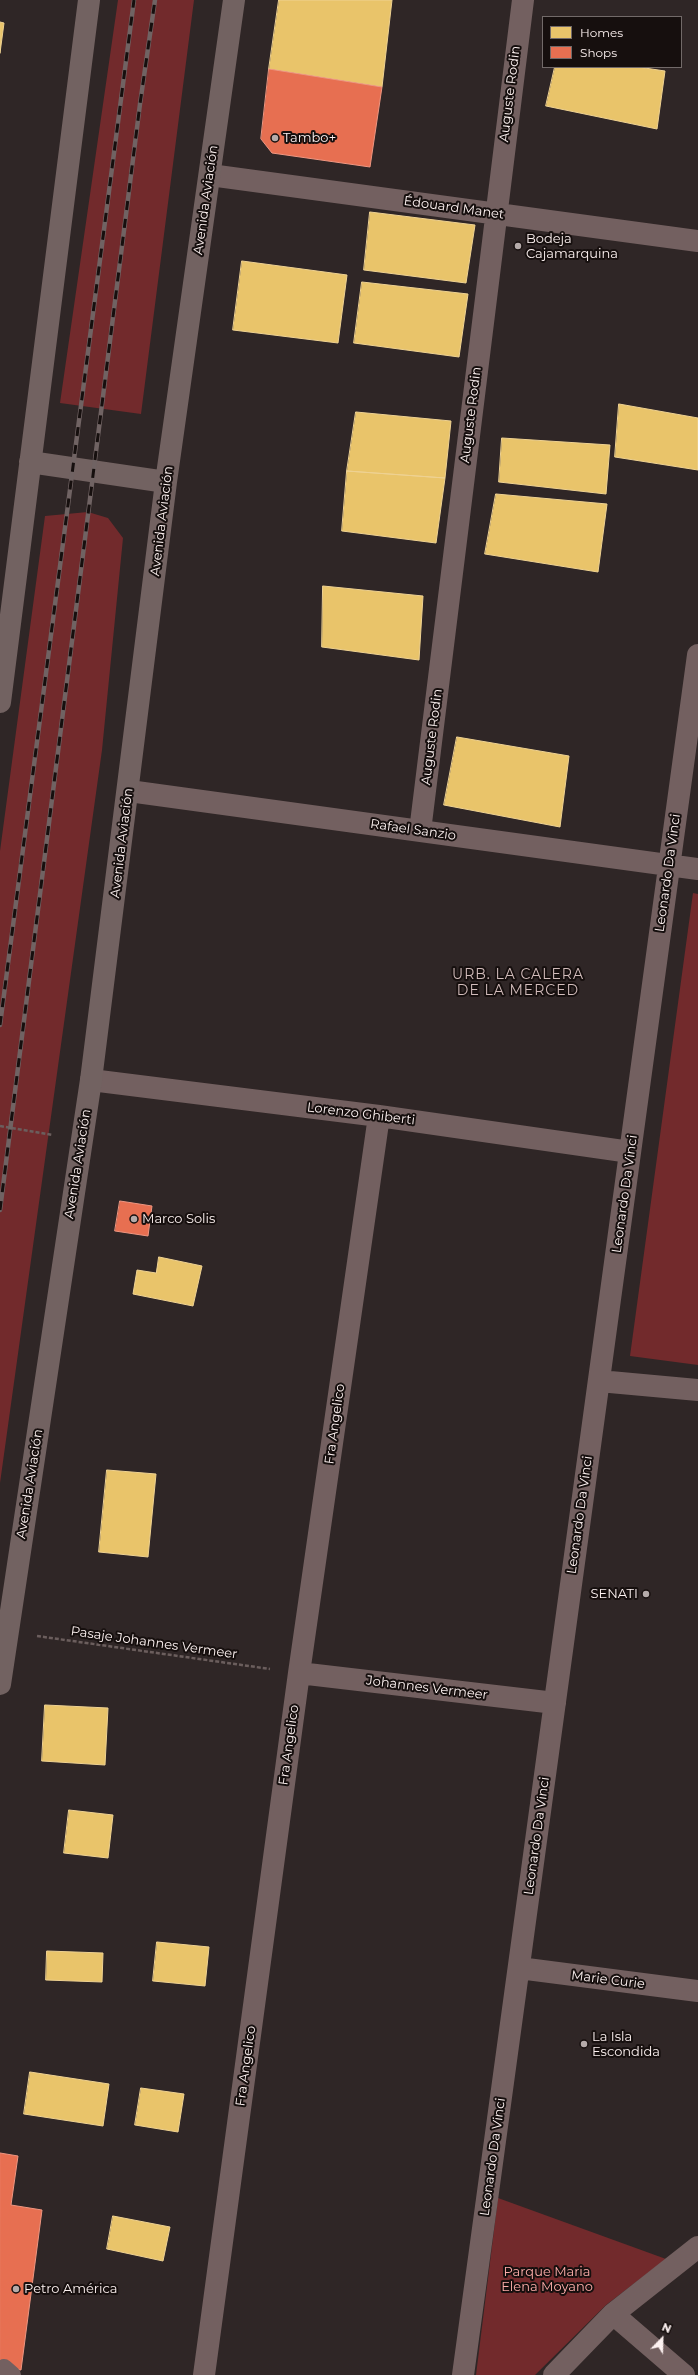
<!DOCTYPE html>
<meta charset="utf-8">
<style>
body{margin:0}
#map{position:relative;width:698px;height:2375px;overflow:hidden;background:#2f2626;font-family:Montserrat,sans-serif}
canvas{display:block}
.legend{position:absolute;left:542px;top:16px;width:140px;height:52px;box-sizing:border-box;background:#160f0e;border:1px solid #726a69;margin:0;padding:5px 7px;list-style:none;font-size:12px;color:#fdf2f1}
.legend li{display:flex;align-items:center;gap:8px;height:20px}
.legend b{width:20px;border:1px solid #726a69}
.north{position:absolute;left:642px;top:2319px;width:40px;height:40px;-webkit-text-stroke:3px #160f0e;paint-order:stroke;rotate:23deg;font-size:11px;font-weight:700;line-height:16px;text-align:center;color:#fdf2f1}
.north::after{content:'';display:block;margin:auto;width:14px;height:18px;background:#fdf2f1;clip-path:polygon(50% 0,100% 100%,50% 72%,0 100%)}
</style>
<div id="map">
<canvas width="698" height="2375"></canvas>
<ul class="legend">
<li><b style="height:11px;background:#e9c46a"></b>Homes</li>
<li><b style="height:11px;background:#e76f51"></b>Shops</li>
</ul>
<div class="north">N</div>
</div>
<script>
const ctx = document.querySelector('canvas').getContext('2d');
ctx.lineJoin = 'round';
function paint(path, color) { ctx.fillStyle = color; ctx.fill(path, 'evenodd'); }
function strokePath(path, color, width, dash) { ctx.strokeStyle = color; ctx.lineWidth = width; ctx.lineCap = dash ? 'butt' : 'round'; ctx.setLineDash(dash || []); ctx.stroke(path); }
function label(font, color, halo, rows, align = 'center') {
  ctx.font = font + ' Montserrat,sans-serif'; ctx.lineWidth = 4; ctx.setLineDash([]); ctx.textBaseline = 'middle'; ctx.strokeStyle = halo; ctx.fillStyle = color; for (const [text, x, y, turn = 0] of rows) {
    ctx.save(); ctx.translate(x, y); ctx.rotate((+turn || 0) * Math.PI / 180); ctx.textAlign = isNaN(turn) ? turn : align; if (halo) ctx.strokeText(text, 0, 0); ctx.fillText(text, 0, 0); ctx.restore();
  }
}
paint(new Path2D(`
 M118,0H194L141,414L60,403Z
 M88,512L108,518L123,538L102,750L0,1483V851L45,516Z
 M693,893L698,894V1365L630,1356Z
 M498,2198L666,2259L606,2305L535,2375H476Z`), '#722a2c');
const homes = new Path2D(`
 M279,0H392L382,87L269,69Z
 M0,22L4,23L0,53Z
 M555,67H638L665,71L657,129L546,106Z
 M370,212L475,225L466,283L364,270Z
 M242,261L347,275L338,343L233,330Z
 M362,282L468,294L459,357L354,343Z
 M619,404L698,418V470L615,457Z
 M356,412L451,421L445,478L347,471Z
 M502,438L610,445L606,494L499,482Z
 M347,471L445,478L436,543L342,531Z
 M496,494L607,504L598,572L485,554Z
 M323,586L423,596L419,660L322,647Z
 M457,737L569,756L560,827L444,805Z
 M159,1257L202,1266L193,1306L133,1294L137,1270L156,1273Z
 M107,1470L156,1474L148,1557L99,1552Z
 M45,1705L108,1708L105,1765L42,1761Z
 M69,1810L113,1815L108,1858L64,1853Z
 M157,1942L209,1947L205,1986L153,1981Z
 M47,1951L103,1953L102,1982L46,1980Z
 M30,2072L109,2084L103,2126L24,2114Z
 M141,2088L184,2094L178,2132L135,2125Z
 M113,2216L170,2227L163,2261L107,2249Z`);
paint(homes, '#e9c46a');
strokePath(homes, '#efd292', 1);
const shops = new Path2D(`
 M269,69L382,87L370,167L272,153L261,139Z
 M120,1201L152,1206L148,1236L115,1231Z
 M0,2153L18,2156L11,2205L42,2210L21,2370L0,2368Z`);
paint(shops, '#e76f51');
strokePath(shops, '#ee9681', 1);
strokePath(new Path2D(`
 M0,1126L53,1135
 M37,1636L270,1669`), '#6b5e5d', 2.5, [4, 2]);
strokePath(new Path2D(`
 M4,2368L12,2375`), '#736060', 18);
strokePath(new Path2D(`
 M210,175L698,241
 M129,791L698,869
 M420,831L523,0
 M91,1080L379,1116L630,1152
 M599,1381L698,1390
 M299,1673L555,1703
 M519,1968L698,1991
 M613,2314L684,2375
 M204,2375L299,1673L379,1116
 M463,2375L698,655
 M554,2375L613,2314L698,2247`), '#736060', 22);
strokePath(new Path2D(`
 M30,462L166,482
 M0,702L89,0
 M0,1684L91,1080L166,482L234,0`), '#726261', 22);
const rail = new Path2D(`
 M0,1025L134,0
 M0,1210L140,104L155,0`);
strokePath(rail, '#706363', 4.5);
strokePath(rail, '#160f0e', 3, [9]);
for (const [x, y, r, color] of [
 [275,138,4,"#b5abaa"],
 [518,246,4,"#b5abaa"],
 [134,1219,4,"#b5abaa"],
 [646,1594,4,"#b5abaa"],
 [584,2044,4,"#b5abaa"],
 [16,2289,4,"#b5abaa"]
]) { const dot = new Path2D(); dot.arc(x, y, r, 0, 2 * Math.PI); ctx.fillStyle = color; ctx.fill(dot); strokePath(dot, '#160f0e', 1.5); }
label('13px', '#fdf2f1', '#160f0e', [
 ["Auguste Rodin",510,94,-83],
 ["Avenida Aviación",206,200,-82],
 ["Édouard Manet",454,208,8],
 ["Auguste Rodin",471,415,-83],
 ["Avenida Aviación",162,521,-83],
 ["Auguste Rodin",432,737,-83],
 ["Rafael Sanzio",413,830,8],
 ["Avenida Aviación",122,843,-83],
 ["Leonardo Da Vinci",668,873,-82],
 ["Lorenzo Ghiberti",361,1114,7],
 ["Avenida Aviación",78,1164,-81],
 ["Leonardo Da Vinci",625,1194,-82],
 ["Fra Angelico",335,1424,-82],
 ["Avenida Aviación",30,1484,-81],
 ["Leonardo Da Vinci",580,1515,-82],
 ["Pasaje Johannes Vermeer",154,1643,8],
 ["Johannes Vermeer",427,1688,7],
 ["Fra Angelico",289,1745,-82],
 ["Leonardo Da Vinci",537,1836,-82],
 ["Marie Curie",608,1980,7],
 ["Fra Angelico",246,2066,-82],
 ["Leonardo Da Vinci",493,2157,-82]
]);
label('13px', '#fdf2f1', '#160f0e', [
 ["Tambo+",283,138],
 ["Bodeja",526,239],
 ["Cajamarquina",526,254],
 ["Marco Solis",142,1219],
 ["SENATI",638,1594,"right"],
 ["La Isla",592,2037],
 ["Escondida",592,2052],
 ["Petro América",24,2289]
], 'left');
label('13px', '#ffaeab', '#160f0e', [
 ["Parque Maria",547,2272],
 ["Elena Moyano",547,2287]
]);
ctx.letterSpacing = '1px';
label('14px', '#d2bcbb', '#160f0e', [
 ["URB. LA CALERA",518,975],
 ["DE LA MERCED",518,991]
]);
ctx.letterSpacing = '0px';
</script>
